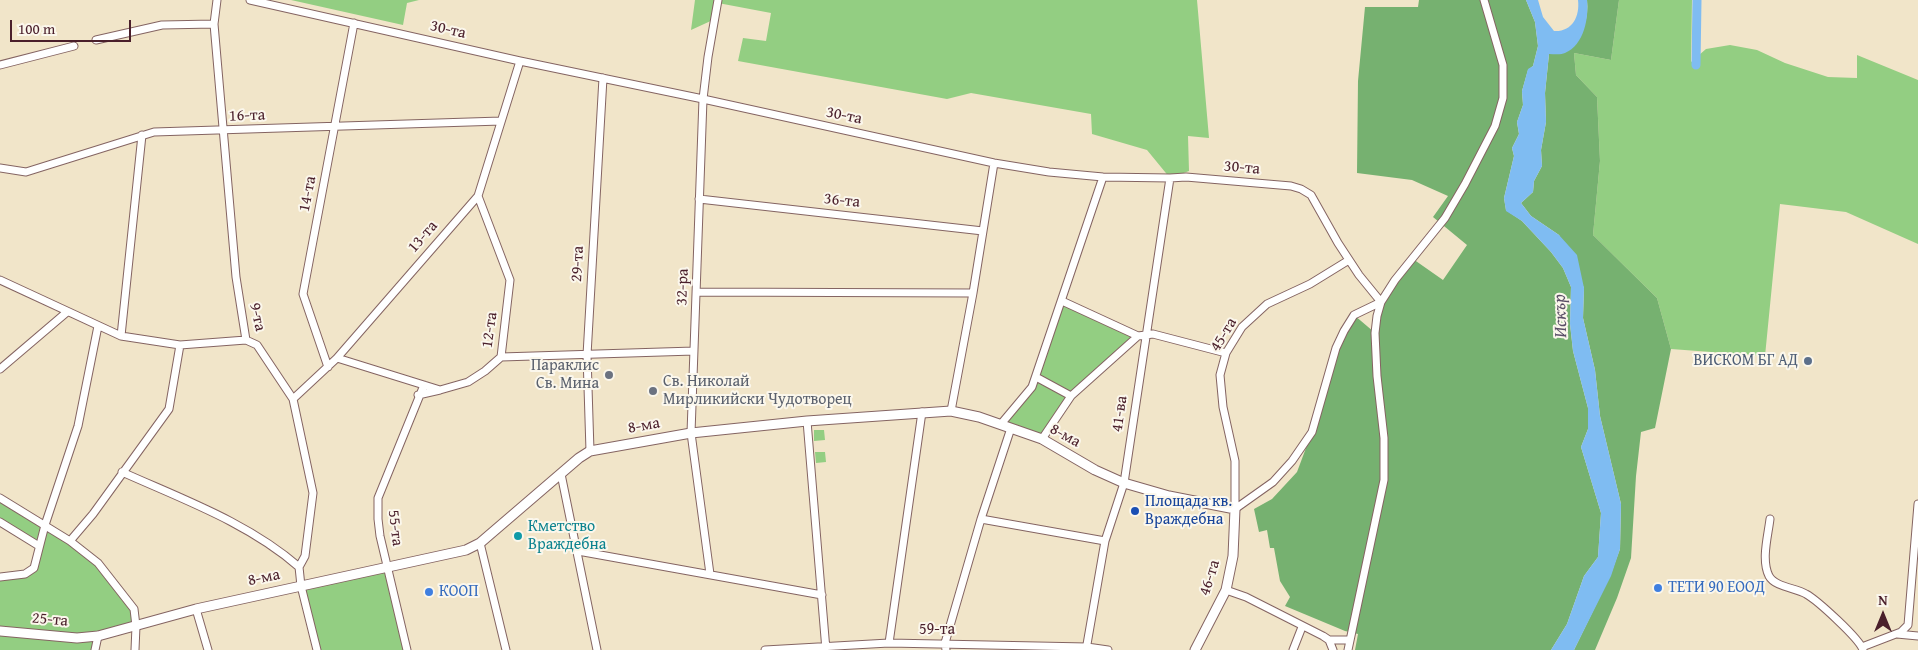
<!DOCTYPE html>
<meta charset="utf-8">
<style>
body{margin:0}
#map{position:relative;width:1918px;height:650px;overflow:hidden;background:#f1e5c9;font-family:"Gentium Book Plus",serif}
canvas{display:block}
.north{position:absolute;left:1858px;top:590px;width:50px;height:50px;-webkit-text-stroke:4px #fbf7ec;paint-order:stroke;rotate:0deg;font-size:14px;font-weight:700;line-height:20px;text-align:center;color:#4a1f2b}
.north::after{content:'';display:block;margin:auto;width:18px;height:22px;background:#4a1f2b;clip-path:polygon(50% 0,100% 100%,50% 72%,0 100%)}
.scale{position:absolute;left:10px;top:20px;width:121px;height:22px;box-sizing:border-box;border:2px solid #4a1f2b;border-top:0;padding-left:6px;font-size:15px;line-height:18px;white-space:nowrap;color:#4a1f2b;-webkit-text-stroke:4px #fbf7ec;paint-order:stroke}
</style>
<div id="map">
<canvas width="1918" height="650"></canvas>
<div class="north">N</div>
<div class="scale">100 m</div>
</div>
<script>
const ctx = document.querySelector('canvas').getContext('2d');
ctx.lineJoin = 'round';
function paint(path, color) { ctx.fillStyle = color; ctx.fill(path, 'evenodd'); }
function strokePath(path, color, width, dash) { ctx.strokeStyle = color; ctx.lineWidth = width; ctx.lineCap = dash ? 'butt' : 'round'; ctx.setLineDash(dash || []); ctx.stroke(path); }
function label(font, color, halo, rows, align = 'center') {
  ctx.font = font + ' "Gentium Book Plus",serif'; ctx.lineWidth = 4; ctx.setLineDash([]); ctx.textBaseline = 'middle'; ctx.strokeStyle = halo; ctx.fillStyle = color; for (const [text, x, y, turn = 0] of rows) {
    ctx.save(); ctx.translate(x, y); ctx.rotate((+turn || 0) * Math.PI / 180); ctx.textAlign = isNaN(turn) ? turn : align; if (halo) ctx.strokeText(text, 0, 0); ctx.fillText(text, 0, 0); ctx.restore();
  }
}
paint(new Path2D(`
 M291,0H419L407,3L403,25Z
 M695,0H1197L1209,138L1188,136L1189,171L1170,178L1147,150L1092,134L1091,114L971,93L947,99L738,61L743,38L766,41L771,13L718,3L715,19L691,30Z
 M1619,0H1692L1691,62L1706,49L1730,45L1757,50L1785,63L1828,77L1857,78V55L1918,80V244L1846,212L1780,204L1765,356L1671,349L1657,298L1593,235L1600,161L1597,97L1576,75L1574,53L1611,60Z
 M1062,301L1138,336L1071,396L1042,439L1001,424L1032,387Z
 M814,430H824L825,440L814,441Z
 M815,452H825L826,462L816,463Z
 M0,498L98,563L134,609L136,626L98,636L95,650H0V577L25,574L34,568L39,546L0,522Z
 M387,567L407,650H317L301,586Z`), '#93ce82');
paint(new Path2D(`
 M1419,0H1526L1535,22L1538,46L1533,66L1528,70L1522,91L1523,105L1517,122L1519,134L1512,148L1514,156L1504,198L1506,210L1522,221L1551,252L1563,268L1571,287L1570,324L1573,351L1588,408V429L1581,447L1601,513L1598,557L1584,576L1567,624L1551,650H1355L1358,634L1345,631L1285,606L1290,597L1280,581L1274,548H1270L1267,530L1259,532L1254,509L1272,499L1297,472L1312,432L1336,348L1354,315L1374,332L1381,302L1413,259L1443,280L1467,245L1433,217L1448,196L1412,180L1357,173L1358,81L1365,7H1418Z
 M1587,0H1619L1611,60L1574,53L1576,75L1597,97L1600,161L1593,235L1657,298L1671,349L1655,428L1641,432L1636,476L1631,558L1617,598L1595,650H1574L1610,576L1620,549L1621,504L1600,416L1595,370L1583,318L1584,288L1559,235L1531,216L1521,203L1533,192L1534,181L1542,166L1541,150L1546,122L1545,93L1549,54L1573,47C1583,31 1589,19 1587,0Z`), '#76b170');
paint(new Path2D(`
 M1526,0H1538L1543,17L1554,31C1572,32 1580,17 1578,0H1587C1589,18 1584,45 1565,53C1561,55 1554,54 1549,54L1545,93L1546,122L1541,150L1542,166L1534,181L1533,192L1521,203L1531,216L1559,235L1577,255L1584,288L1583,318L1595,370L1600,416L1621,504L1620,549L1611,576L1574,650H1551L1567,624L1584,576L1598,557L1601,513L1581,447L1588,429V408L1573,351L1570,324L1571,287L1563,268L1551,252L1522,221L1506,211L1504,198L1514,156L1512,148L1519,134L1517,122L1523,105L1522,91L1528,69L1533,66L1538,46L1535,22Z`), '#7fbcf2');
strokePath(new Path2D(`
 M1696,65L1697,0`), '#7fbcf2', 9);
const minor = new Path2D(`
 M217,0L214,24L236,277L246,340L257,345L293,399L313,493L305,556L299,567L301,586L317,650
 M250,0L520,61L703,99L994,163L1049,172L1103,177L1170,178L1186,177L1291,186L1301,189L1311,195L1338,243L1359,275L1381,302
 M96,40L162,25L214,24
 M0,65L74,46
 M0,168L26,172L154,132L501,121
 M699,199L983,231
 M0,280L121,336L180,345L246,340
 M697,292L973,293
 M1062,301L1138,336
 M121,336L142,135
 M501,357L694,351
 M337,358L440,390L468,382L485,371L501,357L510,280L478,196
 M328,367L303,294L354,23
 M0,369L67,312
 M1036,377L1071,396
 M418,395L440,390
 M293,399L337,358L478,196L520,61
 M951,411L973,293L994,163
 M807,421L826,650
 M1001,424L1032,387L1103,177
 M1042,439L1071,396L1138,336L1153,334L1226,353
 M590,451L587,355L603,78
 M122,472C182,499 249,523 299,567
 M561,474L597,650
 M0,498L70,541L98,563L134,609L136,626L135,650
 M1235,509V461L1223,407L1220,375L1226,353L1242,327L1267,304L1310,284L1349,260
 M1235,509L1273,482L1292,461L1312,432L1336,348L1344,331L1354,315L1381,302
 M981,519L1105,541
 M1770,519C1768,536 1761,560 1769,576C1775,587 1796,588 1806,594C1817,600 1860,639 1863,650
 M0,522L39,546
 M70,541L93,514L169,409L180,345
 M480,543L506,650
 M578,551L822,595
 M710,574L691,433L703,99L708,57L718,0
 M0,577L25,574L34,568L45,525L78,426L98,326
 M1226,590L1246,597L1323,636L1329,640L1333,650
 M196,609L208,650
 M1897,634L1918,636
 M1329,640H1349
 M889,643L922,412
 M1862,647L1901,632L1908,625L1918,504
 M95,650L98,636
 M407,650L380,536L378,519V498L424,385
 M765,650L889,643L1087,647L1108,650
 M946,650L945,643L981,519L1011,428
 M1086,650L1105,541L1124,483L1170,178
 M1293,650L1302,627
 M1348,650L1384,480V438L1377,376L1375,333L1377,316L1381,302L1395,280L1445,218L1465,184L1495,126L1503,98V65L1484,0`);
const tertiary = new Path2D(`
 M0,631L77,638L98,636L196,609L466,550L480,543L579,458L590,451L691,433L807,421L951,411L979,417L1042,439L1095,470L1124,483L1169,496L1235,509L1233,556L1226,590L1195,650`);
strokePath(minor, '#846462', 9);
strokePath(tertiary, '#846462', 11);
strokePath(minor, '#fff', 7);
strokePath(tertiary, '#fff', 9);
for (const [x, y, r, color] of [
 [1808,361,5,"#5c6f8a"],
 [609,375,5,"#6b7280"],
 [653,391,5,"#6b7280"],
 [1135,511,5,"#1a4fb4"],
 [518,536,5,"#0f9aa8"],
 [1658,588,5,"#3f7fe0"],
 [429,592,5,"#3f7fe0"]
]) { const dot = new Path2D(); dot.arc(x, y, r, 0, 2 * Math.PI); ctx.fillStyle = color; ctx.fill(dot); strokePath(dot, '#fbf7ec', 2); }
label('16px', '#4a1f2b', '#fbf7ec', [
 ["30-та",448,30,13],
 ["16-та",247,116,-2],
 ["30-та",844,116,12],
 ["30-та",1242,168,5],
 ["14-та",308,194,-79],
 ["36-та",842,201,6],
 ["13-та",423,237,-49],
 ["29-та",578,264,-87],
 ["32-ра",683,287,-88],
 ["9-та",257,317,77],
 ["12-та",490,330,-82],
 ["45-та",1224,335,-59],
 ["41-ва",1120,414,-82],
 ["8-ма",644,426,-10],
 ["8-ма",1065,436,29],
 ["55-та",395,528,83],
 ["8-ма",264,578,-12],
 ["46-та",1210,578,-73],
 ["25-та",50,620,5],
 ["59-та",937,630]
]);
label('16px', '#4e5e75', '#fbf7ec', [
 ["ВИСКОМ БГ АД",1798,361]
], 'right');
label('16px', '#5b616d', '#fbf7ec', [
 ["Параклис",599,366],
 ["Св. Мина",599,384],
 ["Св. Николай",663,382,"left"],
 ["Мирликийски Чудотворец",663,400,"left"]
], 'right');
label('16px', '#164399', '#fbf7ec', [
 ["Площада кв.",1145,502],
 ["Враждебна",1145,520]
], 'left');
label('16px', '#0d838f', '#fbf7ec', [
 ["Кметство",528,527],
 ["Враждебна",528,545]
], 'left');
label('16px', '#366cbe', '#fbf7ec', [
 ["ТЕТИ 90 ЕООД",1668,588],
 ["КООП",439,592]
], 'left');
label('italic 18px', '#5a4e67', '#fbf7ec', [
 ["Искър",1561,316,-92]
]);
</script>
